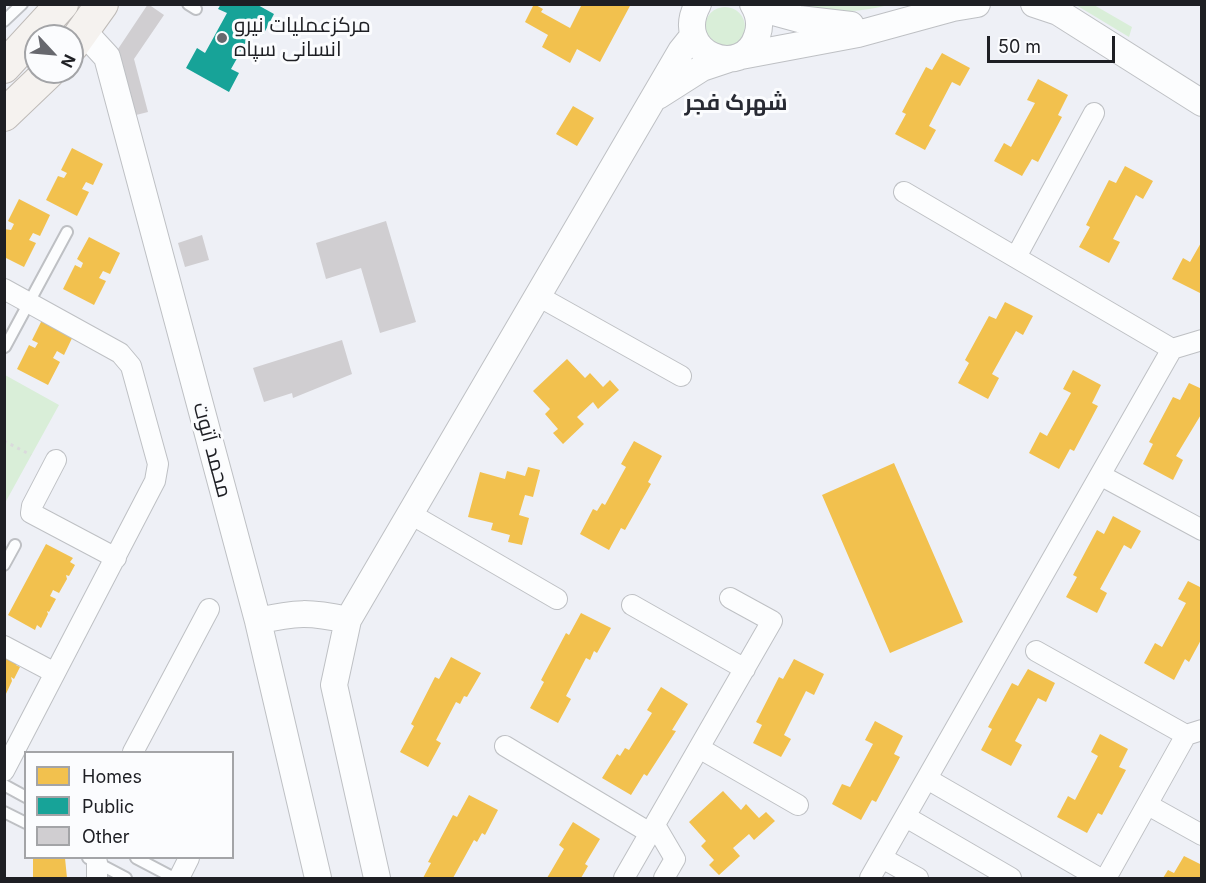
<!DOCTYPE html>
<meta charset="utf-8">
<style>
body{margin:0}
#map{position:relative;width:1206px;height:883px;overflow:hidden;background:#eef0f6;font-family:Inter,sans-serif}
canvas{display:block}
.frame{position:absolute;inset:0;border:6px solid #1e1f24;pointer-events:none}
.legend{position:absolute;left:24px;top:751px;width:210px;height:108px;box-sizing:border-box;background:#fbfcfe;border:2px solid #a3a4a7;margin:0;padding:8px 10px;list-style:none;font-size:18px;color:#1e1f24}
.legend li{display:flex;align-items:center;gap:12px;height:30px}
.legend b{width:30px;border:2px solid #a3a4a7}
.north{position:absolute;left:24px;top:24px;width:60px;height:60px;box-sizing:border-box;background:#fbfcfe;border:2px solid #a3a4a7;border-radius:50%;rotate:116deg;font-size:16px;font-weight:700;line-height:24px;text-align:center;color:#1e1f24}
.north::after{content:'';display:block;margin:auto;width:21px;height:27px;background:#67686e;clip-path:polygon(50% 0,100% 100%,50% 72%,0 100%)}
.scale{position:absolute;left:987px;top:36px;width:128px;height:27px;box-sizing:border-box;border:3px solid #1e1f24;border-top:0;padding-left:8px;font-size:18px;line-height:21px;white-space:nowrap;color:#1e1f24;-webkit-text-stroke:4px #fbfcfe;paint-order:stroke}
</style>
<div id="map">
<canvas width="1206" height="883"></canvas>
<div class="frame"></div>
<ul class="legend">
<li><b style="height:16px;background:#f2c14e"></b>Homes</li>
<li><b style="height:16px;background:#17a398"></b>Public</li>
<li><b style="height:16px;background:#d0ced1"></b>Other</li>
</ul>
<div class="north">N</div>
<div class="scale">50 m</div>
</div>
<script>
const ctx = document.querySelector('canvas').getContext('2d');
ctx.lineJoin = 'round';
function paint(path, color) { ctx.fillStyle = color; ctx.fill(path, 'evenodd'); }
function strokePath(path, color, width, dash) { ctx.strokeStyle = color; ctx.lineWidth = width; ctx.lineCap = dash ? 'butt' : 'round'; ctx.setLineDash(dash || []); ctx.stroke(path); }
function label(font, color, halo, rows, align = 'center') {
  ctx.font = font + ' Inter,Cairo,sans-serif'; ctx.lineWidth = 6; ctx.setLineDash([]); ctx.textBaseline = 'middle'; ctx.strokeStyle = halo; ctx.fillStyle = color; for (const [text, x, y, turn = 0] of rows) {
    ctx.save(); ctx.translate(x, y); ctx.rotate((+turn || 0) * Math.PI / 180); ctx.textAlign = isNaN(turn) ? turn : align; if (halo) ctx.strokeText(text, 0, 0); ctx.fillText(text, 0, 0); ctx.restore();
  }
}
paint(new Path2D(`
 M795,5H888C854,14 830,12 795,5Z
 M1076,5H1094L1132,27L1129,37Z
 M705 27a20 20 0 1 1 40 0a20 20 0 1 1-40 0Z
 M5,375L59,405L5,503Z`), '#d9eed8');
paint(new Path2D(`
 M534,4L543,9L541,12L570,28L582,4H631L600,62L577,49L570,63L542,47L548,35L525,22Z
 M942,53L970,68L960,86L952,82L929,126L936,130L925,150L895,134L906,114L902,112L926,67L932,70Z
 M1038,79L1068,95L1058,115L1062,117L1038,162L1032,159L1022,176L994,161L1004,143L1011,147L1035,103L1027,100Z
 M573,106L594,118L577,146L556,134Z
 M72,148L103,164L93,185L86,182L82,189L89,192L77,216L46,200L58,176L64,178L67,173L61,170Z
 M1125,166L1153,181L1143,199L1136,195L1113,239L1120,242L1109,263L1079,247L1090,227L1086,225L1109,180L1116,183Z
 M19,199L50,215L40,236L33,233L29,240L36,243L24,267L4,257V229L11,230L14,224L8,221Z
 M89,237L120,253L110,274L103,271L99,278L106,281L94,305L63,289L75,265L81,268L83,263L77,259Z
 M1202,241V294L1172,279L1183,258L1190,262Z
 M1005,302L1033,316L1023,335L1016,331L992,374L999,378L988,399L958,383L969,363L965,360L989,316L996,319Z
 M43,318L74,334L64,355L57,351L53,358L60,362L48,385L17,369L29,345L35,348L38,343L32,340Z
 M567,359L585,378L590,373L603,387L610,380L619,390L598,409L593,402L577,417L584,424L563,444L553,433L558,429L545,414L550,409L533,391Z
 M1073,370L1101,385L1092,403L1098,406L1074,451L1070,449L1059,469L1029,453L1040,432L1047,436L1071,393L1063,389Z
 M1189,383L1202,389V413L1176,456L1183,460L1173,480L1143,464L1153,444L1149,442L1173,397L1180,400Z
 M634,441L662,456L648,482L651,484L625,530L621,528L609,550L580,534L593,509L597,511L602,503L605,505L626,467L621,464Z
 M894,463L963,622L890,653L822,495Z
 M528,467L540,470L533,497L525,495L519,515L529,518L522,545L508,542L510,535L491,530L493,523L468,517L480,472L505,479L507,471L525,476Z
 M1113,516L1141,531L1131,549L1124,545L1100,589L1107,593L1097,613L1066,597L1077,577L1073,575L1097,530L1104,534Z
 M46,544L73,558L70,562L75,565L69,576L66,575L67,579L59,593L53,590L50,596L56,599L49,612L47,611L48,614L41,628L37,625L35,630L8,615Z
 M1188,581L1202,588V638L1189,662L1185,659L1174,680L1144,663L1155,643L1162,647L1186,603L1178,599Z
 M581,613L611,628L597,653L594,651L590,660L586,658L566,696L571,699L558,723L530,708L544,682L541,680L566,633L569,635Z
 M5,653L18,660L16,665L20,667L14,679L11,677L12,681L5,696Z
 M451,657L481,673L467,697L464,696L460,704L456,702L436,740L441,743L428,767L400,752L414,726L411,724L435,677L439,679Z
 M794,659L824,674L814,695L806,691L784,735L791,739L781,757L753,743L762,725L756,722L779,677L783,679Z
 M1028,669L1055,683L1046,702L1038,698L1015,741L1022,745L1011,766L981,750L992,729L988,727L1012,683L1018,686Z
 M661,687L688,704L672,730L676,731L647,776L644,774L631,795L602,778L617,754L620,756L625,748L629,750L652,713L647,710Z
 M875,721L903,736L894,754L900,757L876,802L872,800L861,820L832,804L842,784L850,787L873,744L865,740Z
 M1100,734L1128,749L1119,767L1126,770L1102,815L1098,813L1087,833L1057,817L1068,796L1075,800L1098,756L1091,752Z
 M723,791L741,810L746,804L759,818L766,812L775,821L754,840L749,834L733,848L740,856L719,875L709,865L714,860L701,846L706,841L689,822Z
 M469,795L498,810L485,835L482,833L477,842L474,840L453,878H423L431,863L428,862L453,815L457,817Z
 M573,822L600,839L585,864L588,866L581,878H547L564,849L559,845Z
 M1184,856L1202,865V878H1163L1168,870L1174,873Z
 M33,858H65L67,878H33Z`), '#f2c14e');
paint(new Path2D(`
 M221,4H256L274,14L263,35L253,30L231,69L239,73L229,92L186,68L197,48L205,53L227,13L218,9Z`), '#17a398');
paint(new Path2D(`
 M148,4L164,15L134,59L148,112L132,116L116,52Z
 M386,221L416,322L380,333L361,268L326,279L316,243Z
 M202,235L209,260L185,267L178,243Z
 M342,340L352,374L293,398L292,393L264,402L253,368Z`), '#d0ced1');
const service = new Path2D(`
 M188,4L196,9
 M4,21L22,4
 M5,347L67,232
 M4,565L15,545
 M4,785L26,797
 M4,812L26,823
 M88,858L126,878
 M136,858L174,878`);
const minor = new Path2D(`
 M904,192L1172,349L1202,340
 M1016,257L1094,113
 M4,289L120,353L131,366L158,464L155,481L4,771
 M538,296L681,376
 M56,460L32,506L31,513L116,558
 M1100,475L1202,530
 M409,513L557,599
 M632,605L745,669
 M4,646L55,673
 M1036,651L1186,735
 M505,746L650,833
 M699,748L798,805
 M133,752L209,609
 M929,780L1099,878
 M1148,805L1202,835
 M906,817L1011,878
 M655,825L675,859L664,878
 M882,858L918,878
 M97,862V878
 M179,878L189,858
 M624,878L772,621L730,598
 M870,878L1172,349
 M1106,878L1186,735L1202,730`);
const tertiary = new Path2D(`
 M698,4C671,54 743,81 757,36C761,25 759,14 753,4
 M1034,4L1058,12L1202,103
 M755,7L799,19L851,25
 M84,32L107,57L258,621L318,878
 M741,56L858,34L953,8L977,4
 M658,96L702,68L729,59
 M258,621C296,612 310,612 348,620
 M377,878L334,685L348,620L681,51L693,36`);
const primary = new Path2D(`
 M72,46L102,4
 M4,67L62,4
 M4,115L49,72`);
strokePath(service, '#bec0c4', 14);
strokePath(minor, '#bec0c4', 22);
strokePath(tertiary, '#bec0c4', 28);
strokePath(primary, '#bebab7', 34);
strokePath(new Path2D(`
 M4,441L31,455`), '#dadadc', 3, [3, 4.5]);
strokePath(service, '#fcfdfe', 10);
strokePath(minor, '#fcfdfe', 20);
strokePath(tertiary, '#fcfdfe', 26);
strokePath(primary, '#f5f2ef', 32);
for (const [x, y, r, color] of [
 [222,38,6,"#67686e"]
]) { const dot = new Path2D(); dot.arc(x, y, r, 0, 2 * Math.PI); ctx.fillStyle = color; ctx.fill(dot); strokePath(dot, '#fbfcfe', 2); }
label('21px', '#1e1f24', '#fbfcfe', [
 ["مرکزعملیات نیرو",234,26],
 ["انسانی سپاه",234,50]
], 'left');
label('21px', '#1e1f24', '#fbfcfe', [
 ["محمد آتوت",212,450,75]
]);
label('bold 22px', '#282a33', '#fbfcfe', [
 ["شهرک فجر",736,103]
]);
</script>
